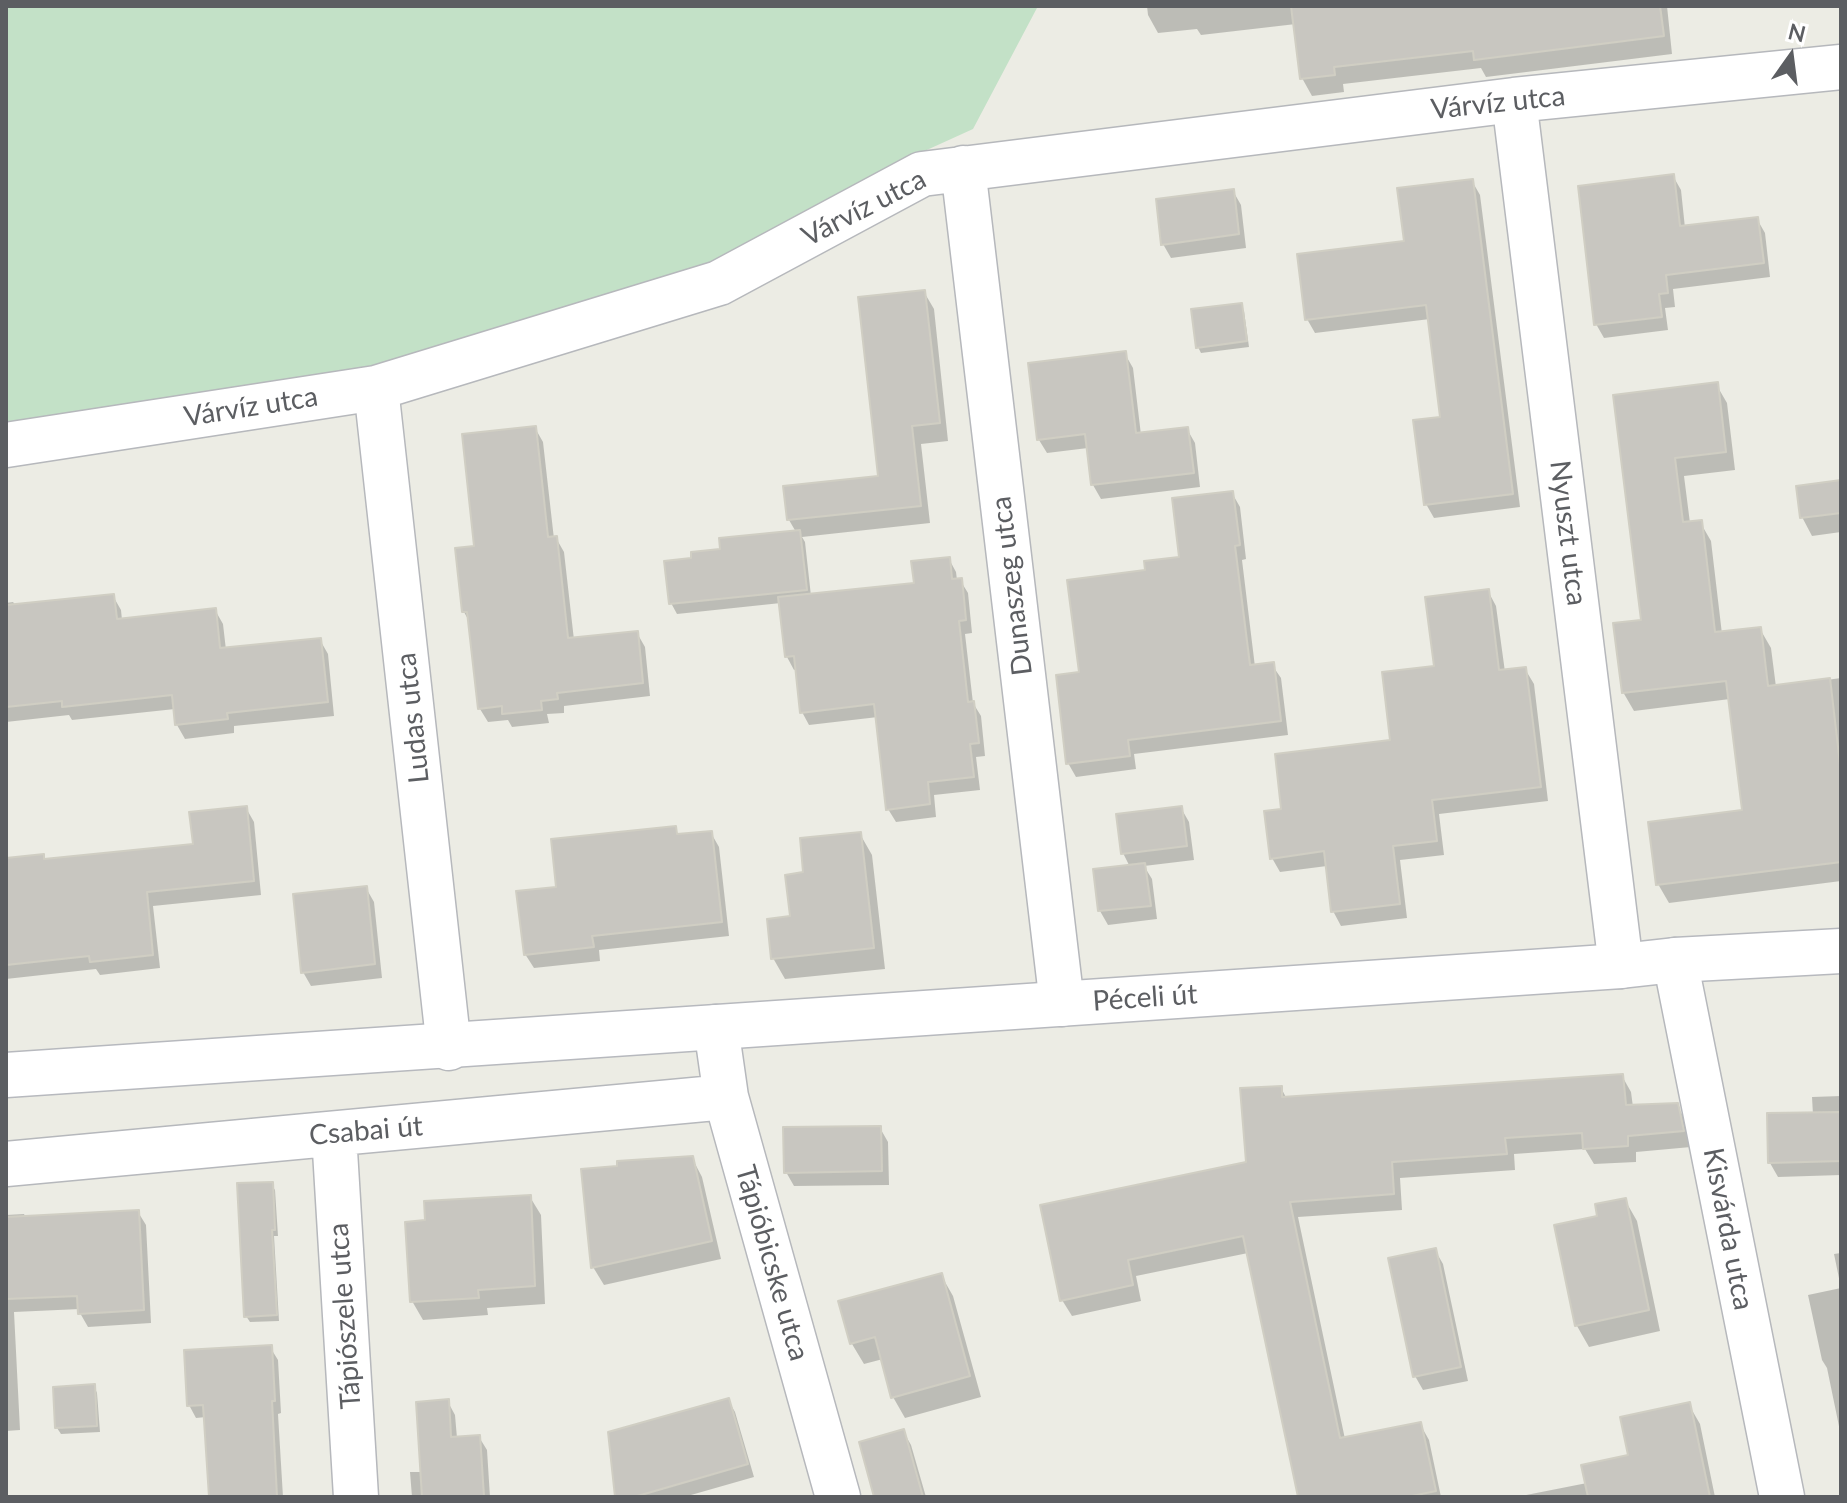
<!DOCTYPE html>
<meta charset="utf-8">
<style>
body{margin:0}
#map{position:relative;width:1847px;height:1503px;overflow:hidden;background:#ecece4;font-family:Lato,sans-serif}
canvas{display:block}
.frame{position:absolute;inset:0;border:8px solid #5c5e62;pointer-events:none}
.north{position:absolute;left:1751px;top:16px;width:80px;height:80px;-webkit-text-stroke:6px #fff;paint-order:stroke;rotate:14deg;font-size:22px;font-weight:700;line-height:32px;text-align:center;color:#5c5e62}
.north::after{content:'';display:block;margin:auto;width:28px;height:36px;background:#5c5e62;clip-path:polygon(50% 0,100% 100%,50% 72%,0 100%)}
</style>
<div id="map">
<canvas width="1847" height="1503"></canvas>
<div class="frame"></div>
<div class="north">N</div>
</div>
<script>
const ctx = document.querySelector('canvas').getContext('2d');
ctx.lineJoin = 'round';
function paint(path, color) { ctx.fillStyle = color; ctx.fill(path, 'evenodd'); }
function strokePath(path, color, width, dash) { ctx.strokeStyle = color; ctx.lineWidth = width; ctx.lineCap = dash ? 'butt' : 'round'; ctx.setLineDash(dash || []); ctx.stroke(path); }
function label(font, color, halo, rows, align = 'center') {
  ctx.font = font + ' Lato,sans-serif'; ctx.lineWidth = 8; ctx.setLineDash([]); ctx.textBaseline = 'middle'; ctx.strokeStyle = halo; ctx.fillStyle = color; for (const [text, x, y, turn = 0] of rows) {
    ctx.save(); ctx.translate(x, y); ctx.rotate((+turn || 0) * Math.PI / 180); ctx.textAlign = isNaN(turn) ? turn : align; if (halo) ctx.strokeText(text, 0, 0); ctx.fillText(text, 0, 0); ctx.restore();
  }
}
paint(new Path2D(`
 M6,6H1038L973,129L918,154L712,268L385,370L6,431Z`), '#c3e1c7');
paint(new Path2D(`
 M1147,6H1667L1672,54L1486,77L1481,68L1343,84L1344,92L1312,96L1302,78L1296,24L1201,35L1197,29L1158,33L1148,15Z
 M1673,176L1681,190L1685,228L1757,219L1765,233L1770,277L1673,289L1675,307L1665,308L1668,330L1604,338L1596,324Z
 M1472,181L1480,195L1520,507L1434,518L1426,504L1442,419L1430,319L1315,333L1307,319L1406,242Z
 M1233,191L1241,205L1246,248L1171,258L1163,244Z
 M924,292L934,309L948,441L921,444L930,523L802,537L805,542L811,596L916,585L949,559L956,572L957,580H960L968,593L972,633L965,634L973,703L981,716L985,756L976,757L980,790L934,795L936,817L896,822L888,809L878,717L809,725L802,712L797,669L794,670L787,657L781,603L677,614L671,603L694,560L722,550L796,532L789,520L786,488L880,478Z
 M1240,305L1244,311L1249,347L1201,353L1198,347Z
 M1125,354L1133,368L1141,435L1187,429L1195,443L1200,487L1101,499L1093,485L1088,448L1047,453L1039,440Z
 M1716,384L1727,403L1735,470L1684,476L1690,523L1700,522L1711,541L1722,634L1760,629L1771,648L1776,687L1841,678V881L1669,903L1658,884L1744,812L1730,699L1634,711L1623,692L1643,621L1615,396Z
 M535,428L543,442L554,539L556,538L564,552L574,640L637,633L645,647L650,696L564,706V713L547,714L549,723L512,727L508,720L488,722L480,709L470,623L464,612L476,547Z
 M1841,482V532L1812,536L1802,517Z
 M1232,493L1240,507L1246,559L1242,560L1255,667L1272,665L1281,678L1288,735L1134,754L1136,769L1076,777L1068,763L1081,674L1147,571L1181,559Z
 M1488,591L1496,606L1505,672L1525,669L1534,684L1548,801L1439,814L1444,855L1400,860L1407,918L1341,926L1333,911L1327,866L1280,872L1272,858L1283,810L1393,742L1436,668Z
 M113,596L121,610L122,620L215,610L223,624L226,650L320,640L328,654L334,716L234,726V733L185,739L177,725L175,709L72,720L69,715L6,722V603L13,602L16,606Z
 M246,808L254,822L261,895L153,906L160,968L100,975L96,969L6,979V860L43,856L46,861L195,846Z
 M1181,808L1189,822L1194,860L1144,866L1152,879L1157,919L1108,925L1100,911L1130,867L1123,853Z
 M675,828L679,836L711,833L719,847L729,936L599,950L600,961L534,968L525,954L558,889Z
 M860,834L872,855L885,969L785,979L773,958L792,918Z
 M366,888L374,902L382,978L311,986L303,972Z
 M1622,1076L1631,1092L1633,1107L1677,1105L1686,1122L1691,1147L1636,1152V1162L1594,1164L1585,1149L1514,1154L1515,1170L1400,1178L1402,1210L1298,1217L1345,1439L1420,1424L1429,1440L1441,1497H1300L1248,1253L1136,1276L1141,1301L1072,1316L1062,1300L1248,1164L1281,1088L1287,1099Z
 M1841,1096V1175L1778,1177L1770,1163L1813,1115L1812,1097Z
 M880,1128L888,1142L889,1185L794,1186L786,1172Z
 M692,1158L702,1177L721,1259L604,1285L593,1267Z
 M271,1184L275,1190L278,1236H274L279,1321L250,1322L246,1316Z
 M530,1197L541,1215L545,1304L487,1308L488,1315L423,1320L412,1301L427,1222Z
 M1625,1200L1637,1221L1660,1331L1589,1347L1577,1326L1556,1226L1599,1218Z
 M138,1212L146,1225L151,1323L88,1327L80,1313V1309L14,1312L20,1430L6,1431V1215L24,1214L26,1218Z
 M1435,1250L1443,1264L1468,1381L1423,1390L1415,1376Z
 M1841,1253V1436L1827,1368L1822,1360L1808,1295L1841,1288L1834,1254Z
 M941,1275L953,1296L981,1397L905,1418L893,1397L883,1359L864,1364L852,1344L840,1303Z
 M270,1347L278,1360L281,1413L278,1414L283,1497H210L206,1417L196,1418L189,1405Z
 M94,1386L97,1393L100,1432L61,1434L57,1428Z
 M728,1400L735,1412L754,1477L684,1497H617Z
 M448,1402L455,1415L457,1438L479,1437L487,1450L490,1497H412L410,1472H423Z
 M1689,1405L1700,1424L1715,1497H1516L1587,1483L1631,1457Z
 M903,1431L911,1445L926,1497H877Z`), '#0003');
const building = new Path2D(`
 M1291,6H1660L1664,36L1474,60L1473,51L1334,67L1335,75L1300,79Z
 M1674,174L1680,226L1758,217L1764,263L1666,275L1668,293L1659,294L1662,317L1594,325L1578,186Z
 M1473,179L1513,494L1424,505L1413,420L1440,417L1426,305L1305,320L1297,254L1404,241L1397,188Z
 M1234,189L1239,234L1161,245L1156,199Z
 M925,290L940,423L912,426L921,506L787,520L783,486L878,476L858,297Z
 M1242,303L1247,341L1196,348L1191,309Z
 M1126,351L1136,433L1188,427L1194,473L1091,485L1085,434L1037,440L1028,363Z
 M1718,382L1726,452L1675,458L1683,522L1702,520L1715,632L1761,627L1768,686L1830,678L1841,773V862L1656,885L1648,822L1742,810L1726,681L1622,693L1613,623L1641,620L1613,395Z
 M536,426L548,537L557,536L568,638L638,631L643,683L557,693L558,699L541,701L542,710L502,714V706L478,709L467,612H462L455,548L474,546L462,434Z
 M1841,480V513L1800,518L1796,486Z
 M1233,491L1240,545L1235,546L1250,665L1274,662L1281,721L1128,740L1130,756L1066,764L1056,675L1079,672L1067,580L1145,570L1144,561L1179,557L1172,498Z
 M800,530L807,590L669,604L664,561L691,558V552L720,549L719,538Z
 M950,557L952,579L962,578L966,620L959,621L968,702L974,701L979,743L970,744L974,777L928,782L930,804L886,810L874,704L800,713L794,656L785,657L778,597L914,583L911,561Z
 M1489,589L1499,670L1526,667L1541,787L1432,800L1437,841L1393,846L1400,904L1331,912L1324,851L1270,859L1264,811L1281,809L1275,754L1390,740L1382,672L1434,666L1425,597Z
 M114,594L117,619L216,608L220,648L321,638L328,702L227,713L228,719L175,725L172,695L62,707V701L6,707V605Z
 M247,806L254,881L147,892L153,955L90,962L89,956L6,965V858L44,854V859L193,844L189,812Z
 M1182,806L1187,846L1121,854L1116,814Z
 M676,826L677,834L712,831L722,922L592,936L594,947L524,955L516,891L556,887L551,839Z
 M861,832L874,948L771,959L767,919L790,916L785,875L803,872L800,838Z
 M1145,863L1151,906L1098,911L1093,869Z
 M367,886L375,964L301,973L293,894Z
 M1623,1074L1626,1105L1678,1103L1684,1131L1628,1136V1146L1583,1149L1582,1133L1505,1138L1507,1154L1392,1162L1394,1194L1290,1202L1340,1438L1421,1422L1436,1491L1407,1497H1298L1243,1236L1128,1260L1133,1285L1060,1301L1040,1205L1246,1162L1240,1088L1282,1086V1097Z
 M1841,1112V1161L1768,1163L1767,1113Z
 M881,1126L882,1171L784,1173L783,1127Z
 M693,1156L712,1241L591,1268L581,1169L617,1166V1161Z
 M273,1182L275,1230H272L277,1315L244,1317L237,1183Z
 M531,1195L535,1286L478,1290L479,1298L410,1302L405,1222L425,1220L424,1201Z
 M1626,1198L1649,1310L1575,1326L1554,1225L1597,1216L1595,1204Z
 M139,1210L144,1310L78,1314L77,1296L6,1299V1217Z
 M1436,1248L1461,1367L1413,1377L1388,1258Z
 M942,1273L970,1376L891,1398L875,1337L850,1344L838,1301Z
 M272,1345L275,1401H272L277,1497H209L203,1405L187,1406L184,1350Z
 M95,1384L97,1426L55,1428L53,1387Z
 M729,1398L748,1464L634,1497H615L608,1432Z
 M449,1399L451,1437L480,1435L484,1497H422L416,1402Z
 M1690,1402L1710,1497H1588L1581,1465L1628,1455L1620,1417Z
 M904,1429L923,1497H874L859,1442Z`);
paint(building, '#c8c6c0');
strokePath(building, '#d0cec3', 2);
const minor = new Path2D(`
 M1514,100L1621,966
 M963,168L1062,1004
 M376,388L449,1048
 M6,445L376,388L719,283L922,174L1514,100L1841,67
 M1675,960L1782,1497
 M716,1027L726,1097L838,1497
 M334,1134L356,1497
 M6,1164L726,1097`);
const secondary = new Path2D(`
 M6,1075C545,1042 1083,1003 1621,966L1675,960L1841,951`);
strokePath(minor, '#b6b8bc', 47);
strokePath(secondary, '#b7b9be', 47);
strokePath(minor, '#fff', 44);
strokePath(secondary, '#fff', 44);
label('28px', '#5c5e62', '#fff', [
 ["Várvíz utca",1498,103,-6],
 ["Várvíz utca",864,208,-27],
 ["Várvíz utca",251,407,-9],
 ["Nyuszt utca",1568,533,83],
 ["Dunaszeg utca",1012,586,-97],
 ["Ludas utca",413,718,-96],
 ["Péceli út",1145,998,-4],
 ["Csabai út",366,1131,-5],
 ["Kisvárda utca",1728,1229,79],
 ["Tápióbicske utca",772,1263,74],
 ["Tápiószele utca",345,1316,-94]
]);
</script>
